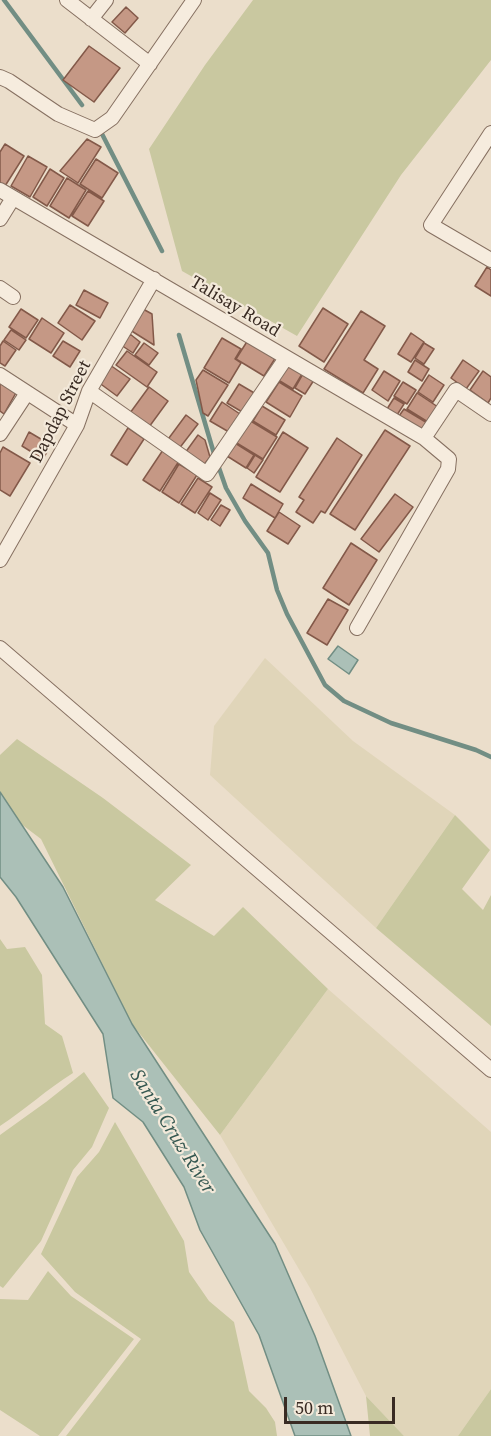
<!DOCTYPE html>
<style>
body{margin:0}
#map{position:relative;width:491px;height:1436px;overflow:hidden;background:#ebdecb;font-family:"Source Serif 4",serif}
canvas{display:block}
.scale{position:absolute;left:284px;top:1397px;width:111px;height:27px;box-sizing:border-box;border:3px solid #392b23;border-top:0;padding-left:8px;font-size:18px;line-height:21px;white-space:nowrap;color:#392b23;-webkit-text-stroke:4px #f3e9da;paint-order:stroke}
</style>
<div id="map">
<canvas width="491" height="1436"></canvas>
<div class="scale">50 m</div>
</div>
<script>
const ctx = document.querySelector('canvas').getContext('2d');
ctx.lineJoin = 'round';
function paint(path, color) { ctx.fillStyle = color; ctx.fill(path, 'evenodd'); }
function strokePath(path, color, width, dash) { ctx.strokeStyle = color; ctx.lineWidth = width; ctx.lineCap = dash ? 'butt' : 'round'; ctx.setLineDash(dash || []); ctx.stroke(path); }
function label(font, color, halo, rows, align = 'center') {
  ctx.font = font + ' "Source Serif 4",serif'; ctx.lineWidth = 4.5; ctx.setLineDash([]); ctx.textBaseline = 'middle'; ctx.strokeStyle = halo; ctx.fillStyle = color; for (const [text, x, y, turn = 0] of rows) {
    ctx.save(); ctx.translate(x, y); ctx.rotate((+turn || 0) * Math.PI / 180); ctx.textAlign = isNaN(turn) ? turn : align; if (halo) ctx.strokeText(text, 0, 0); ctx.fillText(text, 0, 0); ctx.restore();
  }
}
paint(new Path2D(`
 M265,658L353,741L455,815L376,928L210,775L214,726Z
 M328,989L491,1132V1389L458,1436H404L366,1396L310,1288L220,1135Z`), '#e0d5b9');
paint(new Path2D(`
 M253,0H491V60L401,175L297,336L182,271L149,149L205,65Z
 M17,739L103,798L191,865L155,900L214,936L243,907L328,989L220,1135L132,1024L41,839L0,808V755Z
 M455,815L490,850L462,889L483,910L491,895V1026L376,928Z
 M0,939L7,949L25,947L42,975L45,1024L62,1036L73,1073C47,1089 26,1109 0,1126Z
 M84,1072L109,1108L92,1147L73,1170L41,1241L3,1288L0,1286V1135L46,1102Z
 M115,1122L184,1241L189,1272L209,1301L234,1322L249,1391L266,1408L275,1422L277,1436H66L141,1339L75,1292L41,1254L77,1177L99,1152Z
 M48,1271L71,1296L134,1339L58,1436H40L0,1410V1299L28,1300Z
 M491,1389V1436H458Z
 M366,1396L404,1436H370Z`), '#c9c8a0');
const water = new Path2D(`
 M338,646L358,660L349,674L328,659Z
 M0,792L63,887L132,1024L275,1244L315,1336L351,1436H295L259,1335L200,1230L184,1187L143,1122L113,1098L103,1034L16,897L0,877Z`);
paint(water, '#abc0b7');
strokePath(water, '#728e84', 1.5);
strokePath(new Path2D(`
 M4,0L82,105
 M101,132L162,251
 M179,335L215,457
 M218,465L226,488L245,521L268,553L277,590L287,614L325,685L344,701L391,723L476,750L491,757`), '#728e84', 4.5);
const building = new Path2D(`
 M126,7L138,18L125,33L112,22Z
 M89,46L120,68L94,102L63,80Z
 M87,139L101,147L78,183L60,171Z
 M5,144L24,156L5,186L0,183V152Z
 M28,156L47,167L30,197L11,186Z
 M96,159L118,173L102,198L80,184Z
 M50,169L64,178L47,206L33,197Z
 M67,178L86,190L69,218L50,206Z
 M88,191L104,201L88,226L72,216Z
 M487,267L491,270V296L475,286Z
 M84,290L108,303L100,318L76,305Z
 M70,305L95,321L82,340L58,323Z
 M323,308L348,324L324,362L299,346Z
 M21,309L38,320L26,338L9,327Z
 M143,309L152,314L154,345L130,330Z
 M361,311L385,326L364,360L378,369L363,393L324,369Z
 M42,318L64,333L51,353L29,339Z
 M11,330L26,340L19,350L4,340Z
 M411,333L424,342L411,362L398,354Z
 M130,334L140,342L133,353L121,345Z
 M222,338L241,349L235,359L241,363L229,383L204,368Z
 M248,340L276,357L264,376L236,359Z
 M3,341L16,350L5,366L0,363V346Z
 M63,341L80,351L70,367L53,356Z
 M144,343L158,353L149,365L135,355Z
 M424,343L434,349L424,364L415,358Z
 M127,351L157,372L147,387L116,365Z
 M415,360L429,369L422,381L408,372Z
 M463,360L479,371L466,389L451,378Z
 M284,363L302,374L293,389L275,378Z
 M110,365L130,379L117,396L98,382Z
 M203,370L228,385L208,416L203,413L196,380Z
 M384,371L400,381L388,401L372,390Z
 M483,371L491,377V398L488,403L470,390Z
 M303,374L314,380L305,394L295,388Z
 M429,375L444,385L433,402L418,392Z
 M0,381L17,391L4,414L0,411Z
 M279,382L302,396L290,417L266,402Z
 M403,382L416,390L407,404L394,396Z
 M239,384L256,394L244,413L227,403Z
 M149,387L168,401L149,427L130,413Z
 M417,393L438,407L428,422L407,409Z
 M394,398L404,404L397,415L387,409Z
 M222,402L240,414L229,432L210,421Z
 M262,406L285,420L276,435L253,421Z
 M404,409L429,424L424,432L399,416Z
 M186,415L198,424L178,450L166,442Z
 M249,420L277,437L263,459L235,442Z
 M128,428L144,439L127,465L111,455Z
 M385,430L410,446L355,530L330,514Z
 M29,432L51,445L43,459L22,446Z
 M283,432L308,448L280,492L256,477Z
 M198,435L205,440L210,457L203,466L185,453Z
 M337,438L362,455L325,513L321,511L313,523L296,512L304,500L299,497Z
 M235,443L254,455L246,468L227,456Z
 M3,447L30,463L10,496L0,490V453Z
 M163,450L179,461L160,491L143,480Z
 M255,455L263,460L254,473L247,468Z
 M179,464L197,475L179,503L162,492Z
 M198,478L212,487L195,513L181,504Z
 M251,484L283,504L275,518L243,498Z
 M210,493L221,500L208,520L198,513Z
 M395,494L413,507L379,552L361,539Z
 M221,505L230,510L220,526L211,520Z
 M279,512L300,526L288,544L267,531Z
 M351,543L377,560L349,605L323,588Z
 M328,599L348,610L327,645L307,633Z`);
paint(building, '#c59885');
strokePath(building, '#835949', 1.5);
const minor = new Path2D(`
 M67,0L150,64
 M91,19L106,0
 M0,77L9,81L58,114L95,130L112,118L194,0
 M491,133L431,225L491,260
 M0,190L424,438L449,459L448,469L357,628
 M0,219L13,198
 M0,288L13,297
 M0,375L77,425
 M89,391L207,474L286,358
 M0,434L27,393
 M424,438L456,390L491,414
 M0,560L77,425L89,391L154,279
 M0,648L491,1070`);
strokePath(minor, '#867061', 16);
strokePath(minor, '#f6ecde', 14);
label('18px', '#392b23', '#f3e9da', [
 ["Talisay Road",235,307,31],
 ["Dapdap Street",61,412,-63]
]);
label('italic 20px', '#345750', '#f3e9da', [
 ["Santa Cruz River",172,1132,58]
]);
</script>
